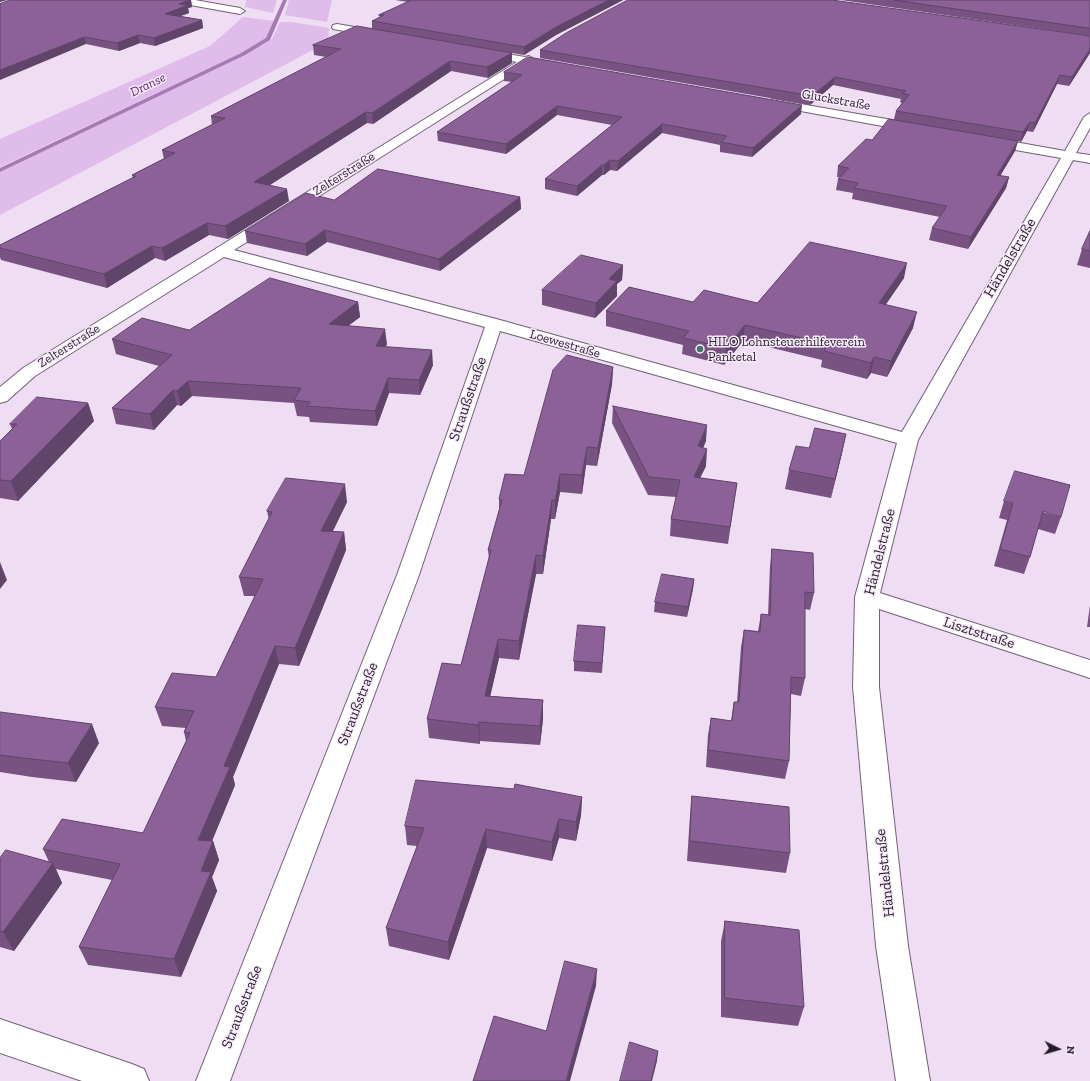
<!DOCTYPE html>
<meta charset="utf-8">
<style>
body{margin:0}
#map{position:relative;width:1090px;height:1081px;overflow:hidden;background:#efddf4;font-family:"Zilla Slab",serif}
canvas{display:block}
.north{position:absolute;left:1038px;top:1029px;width:40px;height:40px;-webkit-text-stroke:3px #faecfe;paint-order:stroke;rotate:95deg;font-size:11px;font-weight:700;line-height:16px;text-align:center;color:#241e26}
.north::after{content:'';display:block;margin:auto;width:14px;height:18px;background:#241e26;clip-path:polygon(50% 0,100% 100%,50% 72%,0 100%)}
</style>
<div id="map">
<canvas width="1090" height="1081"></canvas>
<div class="north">N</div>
</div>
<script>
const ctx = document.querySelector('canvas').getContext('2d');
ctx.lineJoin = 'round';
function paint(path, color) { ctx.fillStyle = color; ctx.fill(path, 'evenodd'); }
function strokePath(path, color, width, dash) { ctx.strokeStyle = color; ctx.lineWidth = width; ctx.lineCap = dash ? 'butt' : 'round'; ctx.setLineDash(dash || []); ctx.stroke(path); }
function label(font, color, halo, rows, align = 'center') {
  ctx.font = font + ' "Zilla Slab",serif'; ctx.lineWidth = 3; ctx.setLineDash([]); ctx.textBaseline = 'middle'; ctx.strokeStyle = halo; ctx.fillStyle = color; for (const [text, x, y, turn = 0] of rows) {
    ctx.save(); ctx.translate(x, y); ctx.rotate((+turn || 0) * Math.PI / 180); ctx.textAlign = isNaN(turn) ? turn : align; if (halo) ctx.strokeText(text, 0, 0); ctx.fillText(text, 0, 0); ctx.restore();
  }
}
paint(new Path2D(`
 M246,0H277L273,13L245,7Z
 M289,0H332L327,22L285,15Z
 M243,17L274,21L266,39L241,53L0,167V139L210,46Z
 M280,22H292L329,28L328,42L0,215V172L246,54L272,39Z`), '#e0bcea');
paint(new Path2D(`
 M283,0H287L270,40L245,55L0,172V168L241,53L266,38Z`), '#a67ab2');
const minor = new Path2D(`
 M174,0H195L240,8L245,11L240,14L179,3Z
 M337,24L378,31L383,34L378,37L333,29L332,27L333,25Z
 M482,50L525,57L529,56L534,59L557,63L558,65L553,68L528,64L234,250L500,320L902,432L1061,158L987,145L981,141L987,137L1065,151L1084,117L1090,113V128L1076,153L1090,155V163L1073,160L918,440L880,593L1090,660V678L879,609V687L908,946L930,1081H896L876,946L853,687L855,597L897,443L500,331L419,575L230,1081H196L397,575L485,327L224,257L35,376L7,401L0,403V387L23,368L517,62L478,55L477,53L478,51Z
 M772,99L915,124L921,128L915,132L768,105L766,103Z
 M0,1019L132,1064L144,1069L149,1081H82L0,1053Z`);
strokePath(minor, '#706174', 2);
paint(minor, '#fff');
paint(new Path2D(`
 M10,0H191L192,7L188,8L189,13L180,16L202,20L203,28L155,46L140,43L119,51L86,44Z
 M395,0H623L556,35L524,55L512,53V63L488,78L451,71L373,124L367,123L269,185L289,201L228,239L209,235L165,261L155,258L107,288L1,260L0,257V245L133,178L132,175L164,159L162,150L212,125L211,116L326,57L314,55L313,45L372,28V21L380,17L379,15L408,2Z
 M841,0H1090V36Z
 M1090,36V53L1069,86L1057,84L1033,132L1027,131L1021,142L1018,141L1015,151L1000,176L1009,177L1006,188L968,249L929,240L932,228L940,217L852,199L853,193L836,190L838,179L839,177H837L838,166L872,140L894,119L896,111L902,103L900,102L901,99L833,85L810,105L540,58V50Z
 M504,72L801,114L752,157L720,152V145L662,133L617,171L610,170L604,175H602L577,196L545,189V179L612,125L557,115L506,154L438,141L437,132L512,82L504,81Z
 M520,197L521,209L440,271L327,242L307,256L247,243L245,231L334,200Z
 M1090,231V268L1077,265L1082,249Z
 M623,265L622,280L617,284V296L595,318L542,305V290Z
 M904,278L885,305L913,328L887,377L871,373L867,379L821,367L822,360L743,341L724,365L682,354L683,345L606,326V311L693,302L757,303Z
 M358,302L360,317L348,326L387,344L385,347L433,365L420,395L389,393L377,426L310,422L309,417L297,416L294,403L192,396L181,406L177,405L154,430L116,424L112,408L159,366L116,354L112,339L189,330Z
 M613,367L612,384L597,466L586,465L582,494L560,492L555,519H551L543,574H536L519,660L499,658L490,696L543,700V719L540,745L480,741V744L429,738L427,719L461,665L489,559L488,550L499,510V499L524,475Z
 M88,403L94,421L18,501L0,498V441L12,429L10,424Z
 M613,406L706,441L703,448L706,466L700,478L737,483L728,544L670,536L671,519L676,497L648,495L612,423Z
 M846,434L842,453L831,498L785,489L789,470L809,448Z
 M1004,501L1061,517L1055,534L1038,529L1030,557L1024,574L994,566L1007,520L999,518Z
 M347,502L333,531L344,532L346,550L299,666L279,664L233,777L235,785L212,841H213L219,860L212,877L217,891L181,977L88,965L79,947L112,880L56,869L62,883L14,951L0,947V858L49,862L43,849L143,833L186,741L184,732L186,728L162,726L155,707L216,677L255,596H244L239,577L269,520L267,511Z
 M772,549L814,593L810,610L805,609V678L801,696L791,694L789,761L785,779L706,767L708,735L711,718L731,721L734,702H737L741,647L744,630L758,631L761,614L768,615L770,566Z
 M694,579L693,589L687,617L654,612L655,602Z
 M1090,605V627H1087Z
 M605,627L602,673L574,671V661Z
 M0,712L99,743L76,782L32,777L0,772Z
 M692,796L790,853L786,873L687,861L690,816Z
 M582,797L581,815L576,841L559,838L552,861L487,848L449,960L389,946L386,928L417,846L407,845L405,826Z
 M725,921L804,1007L798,1026L721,1017V941Z`), '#785382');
paint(new Path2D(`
 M0,0H7L0,2Z
 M190,0H191L192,7L188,8L189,13L167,21L165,14L179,4Z
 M609,0H623L556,35L524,55V47L556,27Z
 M202,20L203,28L155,46L154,38Z
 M138,35L140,43L119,51L117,43Z
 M84,37L86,44L0,80V70Z
 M1090,49V53L1069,86L1072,77Z
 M512,53V63L488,78L487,67Z
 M450,61L451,71L373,124L372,113Z
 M1060,75L1057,84L1033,132L1035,123Z
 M835,77L833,85L810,105L812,96Z
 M802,105L801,114L752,157L753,148Z
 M557,106V115L506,154V144Z
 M366,112L367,123L256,194L254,182Z
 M1030,122L1027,131L1021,142L1023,132Z
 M662,124V133L617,171L618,161Z
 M1018,141L1015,151L994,186L997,175Z
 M610,160V170L604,175V165Z
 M602,165V175L577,196V186Z
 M1009,177L1006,188L968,249L971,237Z
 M287,189L289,201L228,239L225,226Z
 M520,197L521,209L440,271L439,259Z
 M207,223L209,235L165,261L162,248Z
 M325,230L327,242L307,256L305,244Z
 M152,246L155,258L107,288L104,274Z
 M907,263L904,278L876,319L879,303Z
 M623,265L622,280L617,284V296L595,318L596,303L609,279Z
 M358,302L360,317L331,339L329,324Z
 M917,312L913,328L887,377L891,361Z
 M745,325L743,341L724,365L726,348Z
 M385,329L387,344L378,362L376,346Z
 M432,350L433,365L420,395L419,380Z
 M874,357L871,373L867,379L871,363Z
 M613,367L612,384L597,466L598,448Z
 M388,378L389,393L377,426L375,411Z
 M188,381L192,396L181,406L177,391Z
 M173,390L177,405L154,430L150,414Z
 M88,403L94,421L18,501L11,481Z
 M707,425L706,441L696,463L698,446Z
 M846,434L842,453L831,498L835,479Z
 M587,447L586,465L582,494V475Z
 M707,449L706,466L692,494L694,477Z
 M560,474V492L555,519V501Z
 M345,484L347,502L324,549L321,531Z
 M552,500L551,519L543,574V556Z
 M344,532L346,550L299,666L295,648Z
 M536,555V574L519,660V641Z
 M0,562L7,580L0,589Z
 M694,579L693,589L687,617L688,607Z
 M498,639L499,658L486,715L485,696Z
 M275,646L279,664L233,777L235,785L205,858L198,840L224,766Z
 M543,700V719L540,745V726Z
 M479,722L480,741V744L478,725Z
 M92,724L99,743L76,782L68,763Z
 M582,797L581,815L576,841V822Z
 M559,819V838L552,861V842Z
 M486,829L487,848L449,960L448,942Z
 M213,841L219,860L212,877L217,891L181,977L174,959L201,871Z
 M53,863L62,883L14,951L3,932Z
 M597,969L596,986L570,1081H566Z
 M658,1051L657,1061L652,1081H651Z`), '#61446a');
const building = new Path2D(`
 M10,0H190L179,4L188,5L165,14L202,20L154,38L138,35L117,43L84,37L0,70V4Z
 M412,0H609L556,27L524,47L372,21L384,15H379Z
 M628,0H832L1090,36V49L1072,77L1060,75L1035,123L1030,122L1023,132L896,111L909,95L902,93L906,91L835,77L812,96L540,50L566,33Z
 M894,0H1090V28Z
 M357,26L512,53L487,67L450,61L372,113L366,112L254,182L287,189L225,226L207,223L162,248L152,246L104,274L0,248V245L136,176L132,175L175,153L162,150L225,118L211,116L341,49L313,45Z
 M528,57L802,105L753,148L721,142L727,136L662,124L618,161L610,160L604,165H602L577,186L545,179L622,117L557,106L506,144L437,132L522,75L504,72Z
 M889,119L1018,141L997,175L1009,177L971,237L932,228L947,206L854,188L858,183L838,179L849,168L838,166L866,139L872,140Z
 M378,169L520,197L439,259L325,230L305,244L245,231L306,193L334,200Z
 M1090,231V251L1082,249Z
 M810,242L907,263L879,303L917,312L891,361L874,357L871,363L824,351L828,344L745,325L726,348L683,338L689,331L606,311L629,287L693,302L704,290L757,303Z
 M581,255L623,265L609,279L617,281L596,303L542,290Z
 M270,278L358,302L329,324L385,329L376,346L432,350L419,380L388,378L375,411L307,406L310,402L294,400L301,388L188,381L177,391L173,390L150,414L112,408L172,355L112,339L142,318L189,330Z
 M567,355L613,367L598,448L587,447L582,475L560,474L555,501L552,500L543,556L536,555L519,641L498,639L485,696L543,700L540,726L479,722L478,725L427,719L442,663L461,665L491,550H488L502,500L499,499L505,474L524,475L553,370Z
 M37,397L88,403L11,481L0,480V441L17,424H10Z
 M613,406L707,425L698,446L707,449L694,477L737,483L730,527L671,519L680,480L649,477Z
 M815,428L846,434L835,479L789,470L796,446L809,448Z
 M1015,471L1070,485L1061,517L1043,511L1030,557L1000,549L1013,503L1004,501Z
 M286,478L345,484L321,531L344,532L295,648L275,646L224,766L230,767L198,840L213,841L201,871L211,872L174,959L79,947L120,864L43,849L62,819L143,833L190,733L184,732L194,711L155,707L172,673L216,677L263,579L239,577L272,512L267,511Z
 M772,549L813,553L814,593L805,592V678L791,677L789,761L708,750L711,718L732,721L734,702H739L744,630L760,632L761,614L770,615Z
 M662,574L694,579L688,607L655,602Z
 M578,625L605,627L602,663L574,661Z
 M0,712L92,724L68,763L23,758L0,755Z
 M416,780L514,789L515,784L582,797L576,822L559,819L552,842L486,829L448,942L386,928L424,828L405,826Z
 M692,796L789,807L790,853L690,841Z
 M6,850L53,863L3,932L0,931V858Z
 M725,921L799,930L804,1007L725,998Z
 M565,961L597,969L566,1081H473L494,1016L546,1031Z
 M630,1042L658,1051L651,1081H620Z`);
paint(building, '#8b6197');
strokePath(building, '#61446a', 1);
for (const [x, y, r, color] of [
 [700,349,4,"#3c7863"]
]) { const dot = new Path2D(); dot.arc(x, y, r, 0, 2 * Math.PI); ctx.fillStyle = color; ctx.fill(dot); strokePath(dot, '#faecfe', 1.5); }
label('italic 13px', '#5c256a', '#faecfe', [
 ["Dranse",148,85,-26]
]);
label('13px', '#241e26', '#faecfe', [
 ["Gluckstraße",836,100,10],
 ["Zelterstraße",344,174,-32],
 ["Loewestraße",565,344,16],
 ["Zelterstraße",69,346,-32]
]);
label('13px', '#241e26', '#faecfe', [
 ["HILO Lohnsteuerhilfeverein",708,342],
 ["Panketal",708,357]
], 'left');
label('15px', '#241e26', '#faecfe', [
 ["Händelstraße",1010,258,-60],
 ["Straußstraße",468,399,-71],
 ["Händelstraße",880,552,-76],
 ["Lisztstraße",979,633,18],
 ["Straußstraße",358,704,-69],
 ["Händelstraße",885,873,-96],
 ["Straußstraße",242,1007,-69]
]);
</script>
